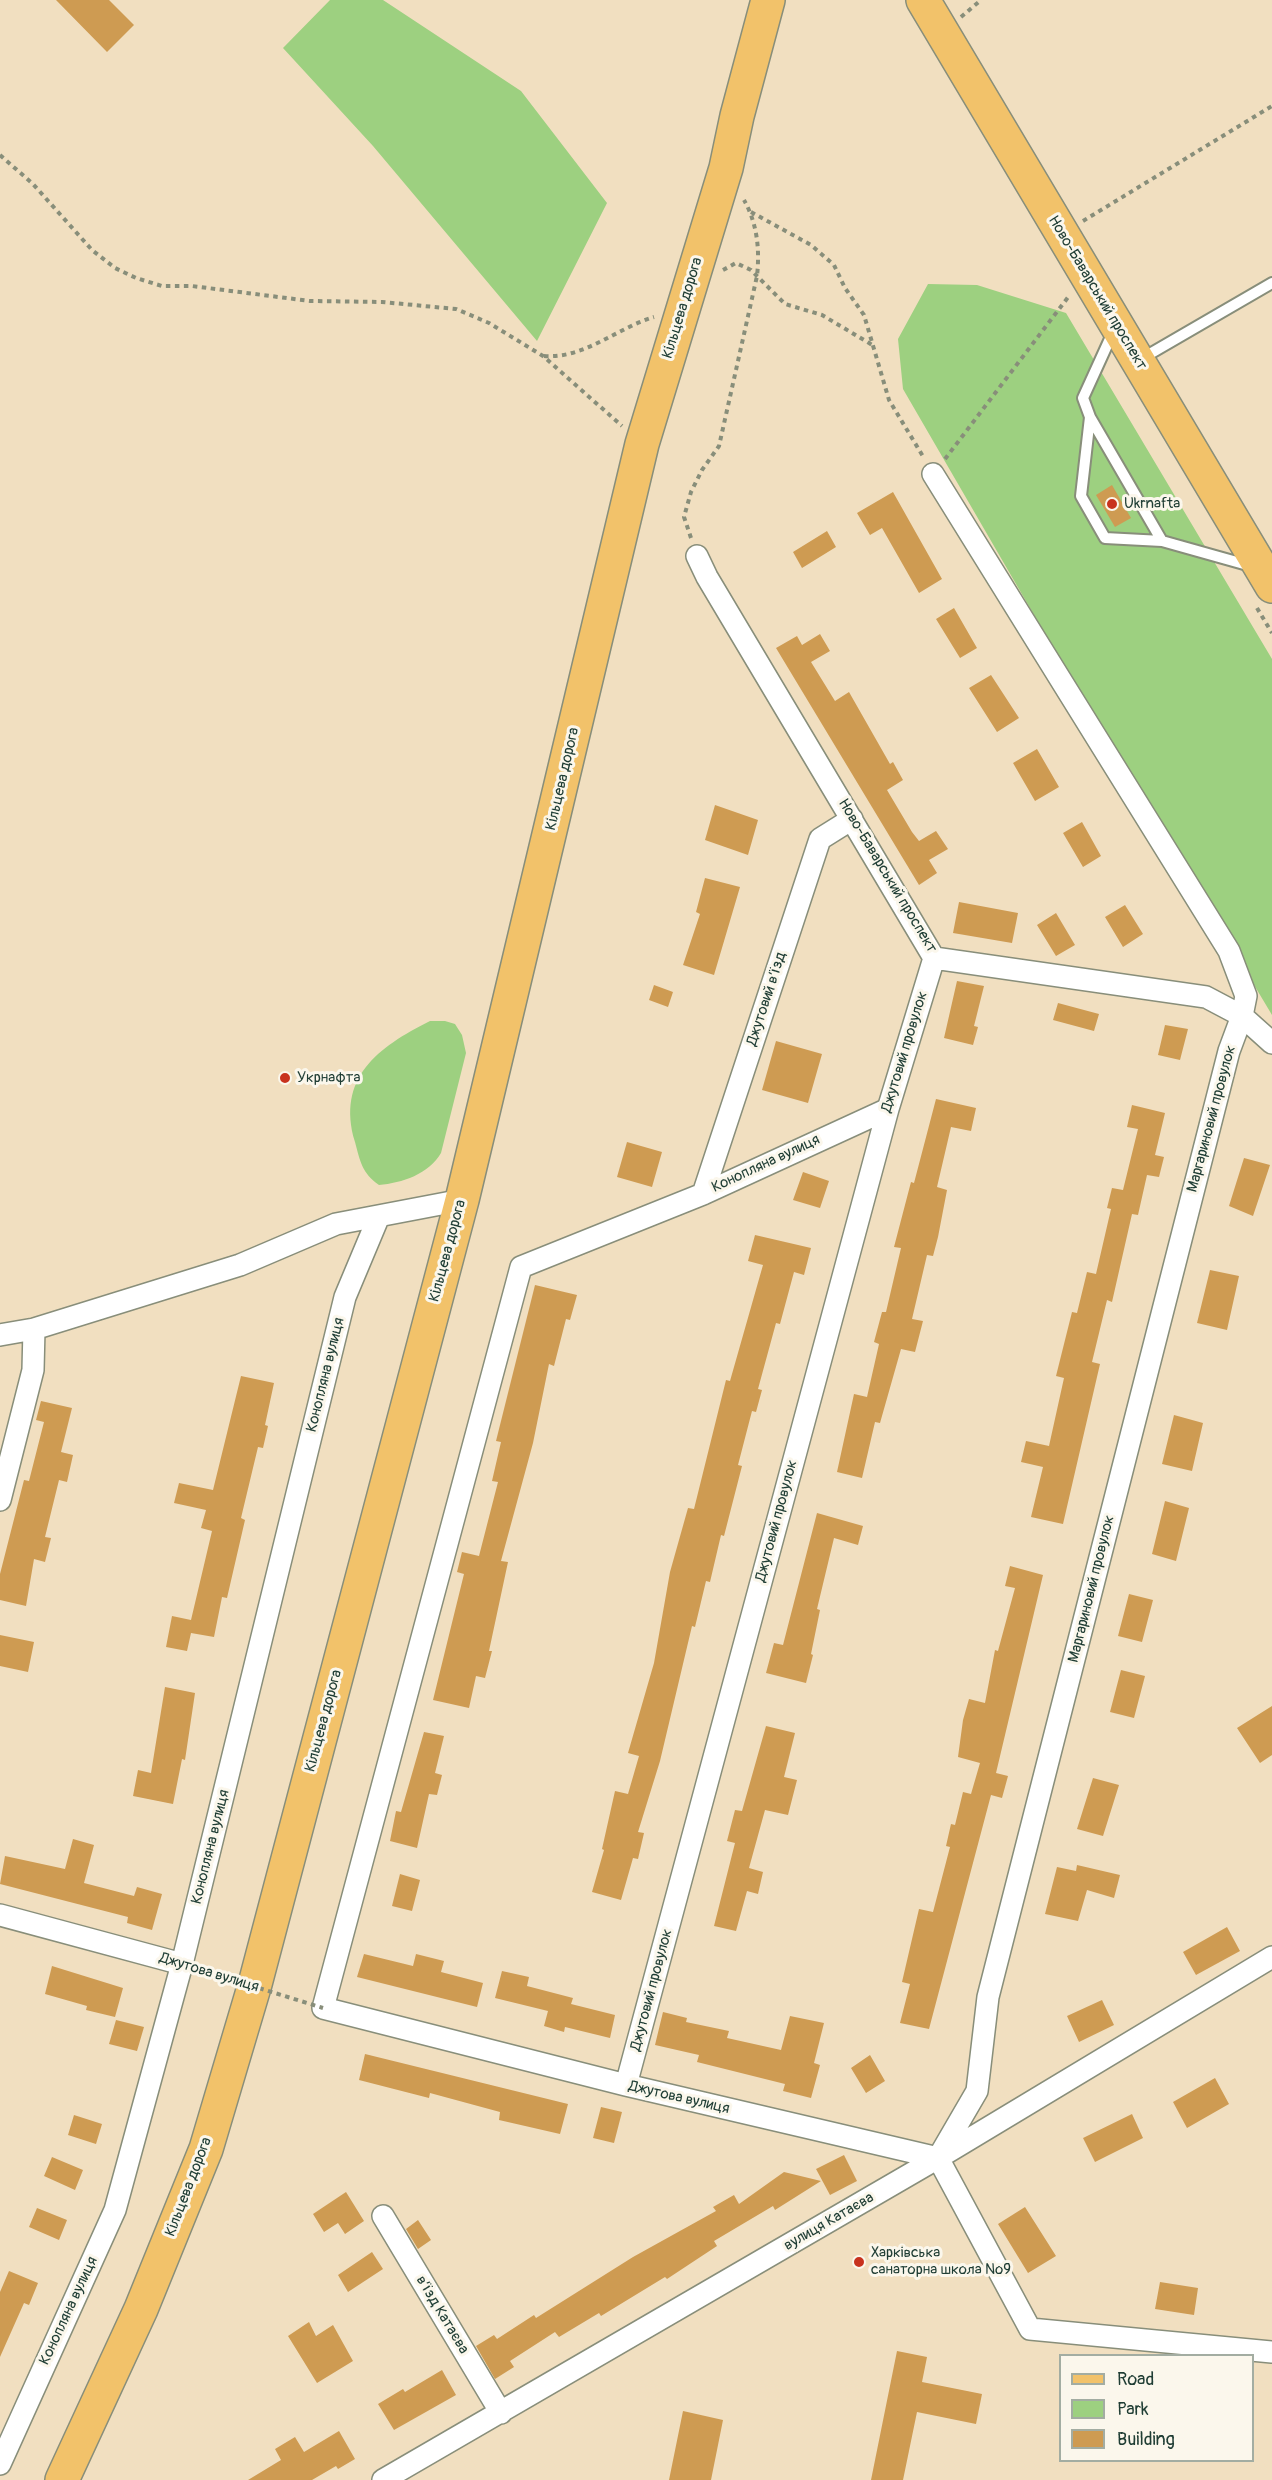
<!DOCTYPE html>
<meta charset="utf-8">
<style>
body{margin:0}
#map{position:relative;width:1272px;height:2480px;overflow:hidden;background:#f1dfc0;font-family:Pangolin,sans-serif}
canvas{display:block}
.legend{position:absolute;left:1059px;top:2354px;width:195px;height:108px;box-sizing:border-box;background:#fbf7ec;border:2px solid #a3ada2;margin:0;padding:8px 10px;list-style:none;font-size:18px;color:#1f3d34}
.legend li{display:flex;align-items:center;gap:12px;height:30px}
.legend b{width:30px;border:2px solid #a3ada2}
</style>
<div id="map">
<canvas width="1272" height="2480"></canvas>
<ul class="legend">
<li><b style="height:8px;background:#f2c26a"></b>Road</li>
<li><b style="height:16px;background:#9dd080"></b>Park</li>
<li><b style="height:16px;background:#ce9b52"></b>Building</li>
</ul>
</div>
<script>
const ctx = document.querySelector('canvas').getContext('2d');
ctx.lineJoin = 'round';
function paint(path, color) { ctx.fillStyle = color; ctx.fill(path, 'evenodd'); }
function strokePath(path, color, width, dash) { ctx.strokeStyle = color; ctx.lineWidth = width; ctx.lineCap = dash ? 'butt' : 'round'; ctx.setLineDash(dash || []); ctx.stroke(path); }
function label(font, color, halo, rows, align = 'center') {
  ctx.font = font + ' Pangolin,sans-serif'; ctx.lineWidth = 6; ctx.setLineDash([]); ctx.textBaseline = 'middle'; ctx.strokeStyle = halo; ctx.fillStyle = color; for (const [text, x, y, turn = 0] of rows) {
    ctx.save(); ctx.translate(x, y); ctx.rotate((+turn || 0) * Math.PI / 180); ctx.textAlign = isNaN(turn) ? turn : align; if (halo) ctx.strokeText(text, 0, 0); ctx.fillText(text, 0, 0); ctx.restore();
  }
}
paint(new Path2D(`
 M330,0H383L521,91L607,203L537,341L373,146L283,48Z
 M928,284L977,285L1066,313L1272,659V1015L1067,672L903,389L898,339Z
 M430,1021H445L455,1024L462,1035L466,1053L441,1153C429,1174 402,1183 379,1185C362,1173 360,1161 355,1142C336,1078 378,1047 430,1021Z`), '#9dd080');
paint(new Path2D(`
 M56,0H109L134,25L107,52Z
 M1112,485L1131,518L1115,527L1096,495Z
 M893,492L942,579L919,593L882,528L870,535L857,513Z
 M827,531L836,547L802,568L793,552Z
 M954,608L977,648L960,658L936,619Z
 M820,634L830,651L811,662L835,701L849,692L890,764L893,762L903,780L887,790L912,832L919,841L936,831L948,849L929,860L937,873L919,885L776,648L797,636L802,645Z
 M991,675L1019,718L997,732L969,688Z
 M1037,749L1059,787L1035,801L1013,763Z
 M715,805L758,820L748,855L705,840Z
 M1082,822L1101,856L1083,867L1063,833Z
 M705,878L740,887L714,975L683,965L700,914L696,912Z
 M959,902L1018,913L1012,943L953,933Z
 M1125,905L1143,934L1123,947L1105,917Z
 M1056,913L1075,945L1056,956L1037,925Z
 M957,981L984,986L974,1026L978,1027L973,1045L944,1038Z
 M654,985L673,992L668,1007L649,1000Z
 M1058,1003L1099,1014L1094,1031L1053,1020Z
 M1165,1025L1188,1029L1180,1060L1158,1055Z
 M776,1041L822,1054L808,1103L762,1090Z
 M936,1099L976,1108L971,1131L951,1127L937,1187L947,1190L938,1237L933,1256L927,1255L912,1319L923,1321L915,1352L901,1349L880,1423L875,1422L862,1478L837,1472L854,1394L867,1397L879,1344L874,1342L882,1312H886L901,1248L894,1247L911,1182L914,1183Z
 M1132,1105L1165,1113L1155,1155L1164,1157L1159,1177L1147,1175L1138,1215L1132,1214L1112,1302L1107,1300L1092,1362L1100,1364L1063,1524L1031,1517L1043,1467L1021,1462L1026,1441L1049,1446L1064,1378L1056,1376L1072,1312L1077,1313L1087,1272L1096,1274L1111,1209L1107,1208L1112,1188L1123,1190L1138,1129L1127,1127Z
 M627,1142L662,1152L652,1187L617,1177Z
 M1244,1158L1270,1165L1253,1216L1229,1206Z
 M803,1172L829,1181L820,1208L793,1200Z
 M755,1235L811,1248L804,1275L794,1272L780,1324L776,1323L758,1389L762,1390L756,1412L752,1411L738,1465L742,1466L724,1536L721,1535L710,1582L706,1581L695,1627L692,1626L660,1761L638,1832L644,1833L638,1859L633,1858L621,1900L592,1892L604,1850L602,1849L615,1791L628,1794L639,1756L628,1753L654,1663L670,1572L688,1508L694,1509L726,1380L730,1381L763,1265L748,1261Z
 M1210,1270L1239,1276L1227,1330L1197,1323Z
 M535,1285L577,1295L570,1320L566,1319L554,1366L549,1364L533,1443L501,1561L508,1562L489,1651H492L485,1678L476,1676L469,1708L433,1700L464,1574L457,1572L462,1552L479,1556L498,1482L492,1481L501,1442L496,1441Z
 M241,1376L274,1383L265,1425L268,1426L263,1448L258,1447L241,1518L245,1520L227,1598L222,1597L214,1637L191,1633L187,1651L166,1647L172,1616L191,1620L212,1531L201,1528L206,1510L174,1503L179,1483L213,1490Z
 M41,1401L72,1408L61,1452L73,1455L67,1482L59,1480L45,1537L51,1538L45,1562L34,1559L26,1606L0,1600V1574L24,1480L29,1481L44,1422L36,1420Z
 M1174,1415L1203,1423L1192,1471L1162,1464Z
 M1165,1501L1189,1508L1176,1561L1152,1554Z
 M817,1513L863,1526L858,1545L834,1538L817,1609L820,1610L811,1654L813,1655L806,1683L766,1673L774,1643L783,1645Z
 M1010,1566L1043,1575L996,1773L1008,1776L1002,1798L991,1795L929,2029L900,2023L910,1984L902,1982L919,1909L933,1912L950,1847L946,1846L951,1824L955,1825L963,1792L971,1794L980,1763L958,1757L963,1720L969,1699L985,1703L995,1650L998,1651L1015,1588L1005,1586Z
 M1129,1594L1153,1600L1142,1642L1118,1636Z
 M0,1635L34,1642L28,1672L0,1666Z
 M1121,1670L1145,1676L1134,1718L1110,1712Z
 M165,1687L195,1693L185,1760L182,1759L173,1804L133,1796L138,1770L151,1773Z
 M1272,1706V1755L1260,1763L1237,1728Z
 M766,1726L795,1733L784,1777L797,1780L788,1815L765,1810L749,1868L763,1872L758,1894L747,1891L736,1931L714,1926L735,1843L727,1841L735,1810L742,1811Z
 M424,1732L444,1736L435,1773L442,1775L437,1795L429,1794L417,1848L390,1841L396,1811L401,1812Z
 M1093,1778L1119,1785L1103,1836L1077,1829Z
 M73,1839L94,1845L84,1883L134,1896L137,1887L162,1894L152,1930L127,1923L128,1917L0,1884L5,1856L65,1869Z
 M1077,1865L1120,1875L1114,1898L1087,1890L1078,1921L1045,1914L1057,1867L1076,1871Z
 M400,1874L420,1880L412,1911L392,1906Z
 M1227,1927L1240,1951L1196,1975L1183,1952Z
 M364,1954L413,1966L416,1954L444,1961L441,1972L483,1983L477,2007L357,1977Z
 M52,1966L123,1988L115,2017L86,2010L87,2006L45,1994Z
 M502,1971L529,1977L527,1986L573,1998L571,2004L615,2015L610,2038L565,2027L564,2032L544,2026L548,2011L495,1998Z
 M1102,2000L1114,2025L1079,2042L1067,2016Z
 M663,2012L687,2018L686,2022L729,2031L727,2038L781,2050L790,2016L824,2023L814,2063L820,2065L811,2098L783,2091L785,2084L697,2062L699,2055L655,2045Z
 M116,2020L144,2027L137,2051L109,2044Z
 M365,2054L568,2104L560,2134L499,2120L500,2112L430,2093L429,2098L359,2080Z
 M870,2055L885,2081L866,2093L851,2068Z
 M1215,2078L1229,2104L1187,2128L1173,2102Z
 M601,2107L622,2112L614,2143L593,2138Z
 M1132,2114L1143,2138L1095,2162L1083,2138Z
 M74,2115L102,2124L96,2144L68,2135Z
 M844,2155L857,2181L830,2195L816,2169Z
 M52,2157L83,2170L75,2190L44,2176Z
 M784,2172L821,2181L775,2210L773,2206L714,2241L717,2246L667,2279L665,2277L601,2316L599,2313L559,2337L555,2332L510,2361L514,2367L495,2379L476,2346L494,2335L497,2339L534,2315L536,2318L633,2257L716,2211L713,2207L734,2195L739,2204Z
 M346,2192L364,2221L345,2234L338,2223L324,2232L313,2214Z
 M1025,2207L1056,2256L1028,2273L998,2224Z
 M37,2208L67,2220L59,2240L29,2227Z
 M418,2220L431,2240L418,2249L406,2229Z
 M372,2252L383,2269L348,2292L338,2275Z
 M9,2271L38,2283L29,2305L24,2303L0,2357V2292Z
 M1160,2282L1198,2288L1194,2315L1155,2309Z
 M309,2322L316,2336L333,2325L353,2361L317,2383L288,2336Z
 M897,2351L927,2357L922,2382L982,2394L976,2424L917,2412L903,2480H871Z
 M442,2370L456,2395L394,2430L378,2404L403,2389L405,2392Z
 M683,2411L723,2420L711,2480H669Z
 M339,2431L355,2459L338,2469L336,2466L312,2480H248L281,2460L275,2449L295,2437L304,2452Z`), '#ce9b52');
const service = new Path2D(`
 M1141,359L1272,283
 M1090,417L1081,496L1105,538L1162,541L1090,417L1083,398L1114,330
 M1162,541L1251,566`);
const minor = new Path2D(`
 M933,474L1229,951L1246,996L1242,1016L1272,1043
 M697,556L707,577L934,958L1206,997L1242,1016L1229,1051L988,1997L977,2091L938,2158
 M888,1109L703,1194L521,1267L323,2008L626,2085L938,2158L1030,2329L1272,2352
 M703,1194L820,839L852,819
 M0,1335L34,1329L240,1265L336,1224L462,1200
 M0,1500L33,1370L34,1329
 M0,1915L182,1964
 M626,2085L888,1109L934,958
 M383,2216L501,2413
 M0,2464L115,2210L182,1964L345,1297L379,1216
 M383,2480L938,2158L1272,1957`);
const primary = new Path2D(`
 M923,0L1272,586`);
const trunk = new Path2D(`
 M62,2480L141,2309L206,2149L255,1984L462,1200L642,444L726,168L737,116L768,0`);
strokePath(service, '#888e7a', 14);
strokePath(minor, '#888e7a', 24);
strokePath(primary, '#888e7a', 36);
strokePath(trunk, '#888e7a', 36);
strokePath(new Path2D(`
 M961,17L981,0
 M0,155L33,184L92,250L115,268L136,278L162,286H192L310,301L382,302L456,309L489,323L543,356L622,426
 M751,212L811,245L834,265L845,288L864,315L889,400L924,458
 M1083,221L1272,106
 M723,270L736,263L751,270L785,304L822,315L874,346
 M544,356C584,359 617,328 654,317
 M945,459L1069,296
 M691,538L684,517L691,492L702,470L719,446L757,276C760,249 757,223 744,200
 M1257,608L1272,633`), '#888e7a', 4, [4.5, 4.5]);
strokePath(service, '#fff', 10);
strokePath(minor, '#fff', 21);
strokePath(primary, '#f2c26a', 33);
strokePath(trunk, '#f2c26a', 33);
strokePath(new Path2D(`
 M182,1964L323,2008`), '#888e7a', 4, [4.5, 4.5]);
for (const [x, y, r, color] of [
 [1112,504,6,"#c8321e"],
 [285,1078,6,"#c8321e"],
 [859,2262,6,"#c8321e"]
]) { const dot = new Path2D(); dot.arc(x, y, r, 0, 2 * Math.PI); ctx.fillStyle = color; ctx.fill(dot); strokePath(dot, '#fbf7ec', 2); }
label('15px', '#1f3d34', '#fbf7ec', [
 ["Ново-Баварський проспект",1097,293,59],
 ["Кільцева дорога",683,308,-73],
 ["Кільцева дорога",563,779,-77],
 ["Ново-Баварський проспект",887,876,59],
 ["Джутовий в’їзд",767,999,-72],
 ["Джутовий провулок",905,1052,-73],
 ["Маргариновий провулок",1212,1119,-75],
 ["Конопляна вулиця",766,1164,-25],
 ["Кільцева дорога",448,1251,-75],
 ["Конопляна вулиця",326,1375,-76],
 ["Джутовий провулок",777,1521,-75],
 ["Маргариновий провулок",1092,1589,-76],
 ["Кільцева дорога",324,1721,-75],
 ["Конопляна вулиця",211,1847,-76],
 ["Джутова вулиця",209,1973,17],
 ["Джутовий провулок",652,1990,-75],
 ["Джутова вулиця",679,2098,13],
 ["Кільцева дорога",189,2187,-69],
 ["вулиця Катаєва",829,2222,-30],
 ["Конопляна вулиця",69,2311,-65],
 ["в’їзд Катаєва",442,2315,59]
]);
label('15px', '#1f3d34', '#fbf7ec', [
 ["Ukrnafta",1124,504],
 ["Укрнафта",297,1078],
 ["Харківська",871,2253],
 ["санаторна школа №9",871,2270]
], 'left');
</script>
